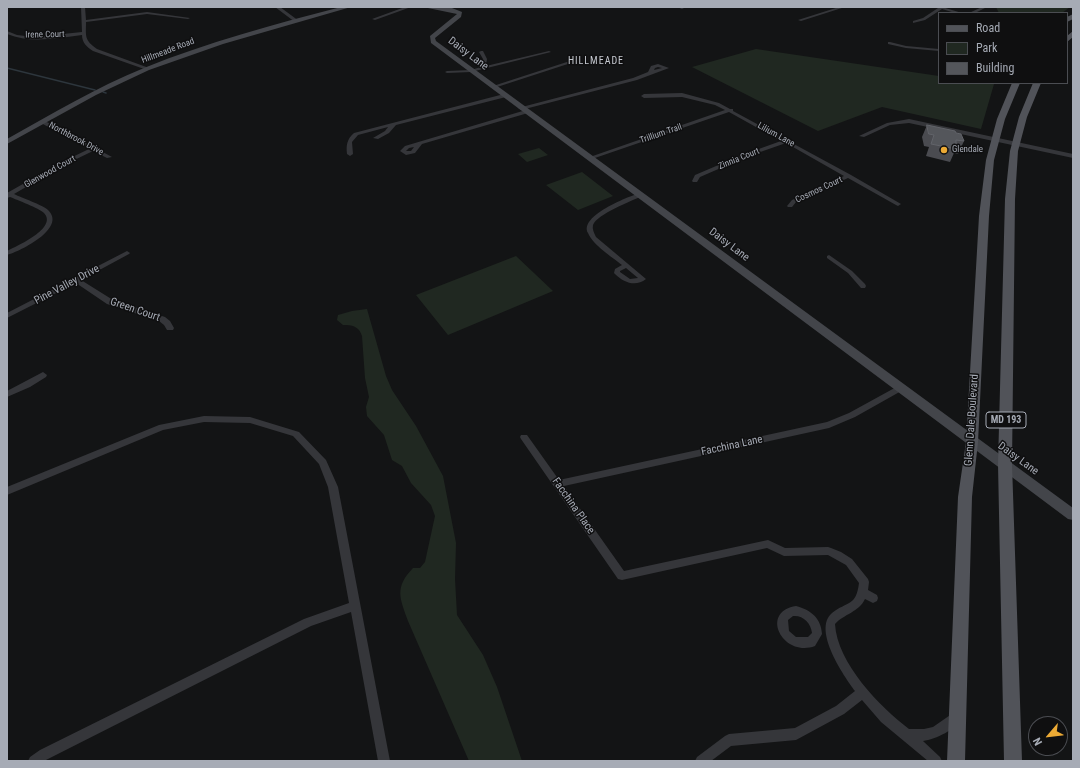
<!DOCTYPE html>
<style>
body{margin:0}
#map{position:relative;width:1080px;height:768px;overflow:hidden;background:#131415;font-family:"Roboto Condensed",sans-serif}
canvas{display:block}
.frame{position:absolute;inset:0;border:8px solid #a6abb5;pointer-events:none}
.legend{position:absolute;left:938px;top:12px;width:130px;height:72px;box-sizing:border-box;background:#0f0f10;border:1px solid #4b4d52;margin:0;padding:5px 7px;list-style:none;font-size:12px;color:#a6abb5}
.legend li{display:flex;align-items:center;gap:8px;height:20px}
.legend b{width:20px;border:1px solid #4b4d52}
.north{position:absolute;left:1028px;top:716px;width:40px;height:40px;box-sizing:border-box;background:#0f0f10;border:1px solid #4b4d52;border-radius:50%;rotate:242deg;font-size:11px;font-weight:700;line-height:16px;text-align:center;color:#a6abb5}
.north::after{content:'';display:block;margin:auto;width:14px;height:18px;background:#ecaa35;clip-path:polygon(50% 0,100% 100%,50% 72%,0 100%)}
</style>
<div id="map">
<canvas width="1080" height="768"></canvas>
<div class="frame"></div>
<ul class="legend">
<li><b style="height:5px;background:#515359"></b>Road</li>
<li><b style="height:11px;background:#202821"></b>Park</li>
<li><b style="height:11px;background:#54565b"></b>Building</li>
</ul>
<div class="north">N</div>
</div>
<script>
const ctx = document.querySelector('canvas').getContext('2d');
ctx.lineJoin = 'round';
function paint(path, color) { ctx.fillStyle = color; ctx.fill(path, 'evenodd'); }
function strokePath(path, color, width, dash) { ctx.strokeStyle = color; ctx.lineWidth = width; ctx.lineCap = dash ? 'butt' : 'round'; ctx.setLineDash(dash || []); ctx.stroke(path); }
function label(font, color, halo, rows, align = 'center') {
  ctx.font = font + ' "Roboto Condensed",sans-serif'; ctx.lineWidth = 3; ctx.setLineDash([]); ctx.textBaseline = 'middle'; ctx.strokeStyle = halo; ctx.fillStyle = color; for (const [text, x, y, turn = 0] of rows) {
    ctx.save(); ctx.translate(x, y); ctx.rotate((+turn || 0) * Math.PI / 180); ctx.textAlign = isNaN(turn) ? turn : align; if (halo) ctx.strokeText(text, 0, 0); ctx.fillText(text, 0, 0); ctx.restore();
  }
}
paint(new Path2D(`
 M996,7H1070L1062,13H999Z
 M756,49L939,76V83H984L994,84L981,129L882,107L818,131L692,67Z
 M539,148L548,155L527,162L518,154Z
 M582,172L613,196L578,210L546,185Z
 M516,256L553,291L448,335L416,295Z
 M367,309L386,376L392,390L416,426L443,476L456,543L455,579L457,615L483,655L497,687L522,761H469L408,621C400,598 394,588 413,568H420L425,562L435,516L431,505L411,483L402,466L392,460L384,435L367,416L366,407L369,397L365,378L362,336C359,326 352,325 343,325L337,320L338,315L352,311Z`), '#202821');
strokePath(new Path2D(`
 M7,68L95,90
 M103,92L106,93`), '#2d363d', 1.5);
paint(new Path2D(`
 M81,7H85L86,20L147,12L190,18L188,19L147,14L86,22C86,36 84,40 97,49L149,68V69L147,70L93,51C87,47 82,43 82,35C57,38 31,44 7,34V31L17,35L34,37L82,32Z
 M275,7H280L299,21L295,22Z
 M405,7H411L375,20L372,19Z
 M677,7H683L684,8L682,9Z
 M839,7H845L801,21L798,20Z
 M935,7H942L962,13H955L942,9L925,20L913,23V21L923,18L938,8Z
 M982,7L985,8L975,13H969Z
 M890,42L906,46L939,49V51L906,48L888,44V42Z
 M481,51H483L487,59L486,66L549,51L551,52L471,72L447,73L445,72L447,71L471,70L481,67L483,59L479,52Z
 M573,60L577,61L494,88L490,87Z
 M658,64L669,68L637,80L521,110L518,108L633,78L648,72L651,66ZM658,67L662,68L654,70L655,68Z
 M682,93L719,103L730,109H733V111L851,175L901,204L898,206L896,205L848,178L796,202L792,207H788L787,206L792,200L844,176L786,143L746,157L700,177L697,182H693L692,181L695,175L742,155L781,141L729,112L592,159L587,158L725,110L715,105L682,97L644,98L641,96L644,94Z
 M504,94L506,95V97L396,125L389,133L378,139L373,138L385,131L388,127L358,135L352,142L353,154L350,156L347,154C346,145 347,139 354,133Z
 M526,110L529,112L528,113L422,144L415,153L406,155L400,151L405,146ZM414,147L411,151H406L409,148Z
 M909,119L1073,154V158L909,123L890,125L864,137L859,136L887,123Z
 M41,121H45L112,157L107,158L93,151L64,165L14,194C22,198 43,205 48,210C67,228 21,251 7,255V251C17,246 58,228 44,213C39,208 17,200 10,197L7,198V193L60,163L89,149L41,123Z
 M640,193L643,195L642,196C632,201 597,214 593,225C592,229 594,233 596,237L646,279C636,287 624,283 615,274L614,273L615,269L622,265C612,257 593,245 588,233C579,216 627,197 640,193ZM626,268L638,278L630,279L620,272V271Z
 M127,251L130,253L129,254L81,280L113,300L165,317L170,321L174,328L173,330H167L164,325L159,321L107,304L76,283L7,318V313Z
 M829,255L852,271L865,284L866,286L865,288H861L848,273L827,258V256Z
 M43,372L47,375L46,377L30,387L7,397V391Z
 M900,385L904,388L903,390L855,417L829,428L564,486L624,571L768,540L785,548L828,547L831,548L841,552L852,559L868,579L869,582L868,590L877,595L878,598L877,601L873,603L865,599C859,612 844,614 835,624C837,663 880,707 909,729H924L933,727L956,711L960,713L962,717C956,730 936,739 923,741L940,757L942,761H928L881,722L862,700L844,714L796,740L731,746L711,761H695L697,757L725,736L729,734L795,728L836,706L855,691C844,676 812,630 832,613C847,601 856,607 859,583L846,565L828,555L784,556L767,548L622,580L618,579L521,439L520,437L521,435H527L559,480L827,422L849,413Z
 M204,416L250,417L299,432L326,460L338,487L390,761H378L351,612L311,626L44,761H28L30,757L40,750L304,619L349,603L328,487L319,464L293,436L250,423L204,422L163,430L7,495V487L159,425Z
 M796,606C811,610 821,618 822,634L815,646C783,658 759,612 796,606ZM793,616C803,615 811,623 812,633L808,637H796L789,631L788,620Z`), '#35363a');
paint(new Path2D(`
 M341,7H351L223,44L149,70L96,95L7,144V139C52,114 97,87 144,68C208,42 275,24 341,7Z
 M423,7L452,8L462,12L461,17L435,38L436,41L1073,508V520L1068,519L431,43L430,36L457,14Z`), '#43454a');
paint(new Path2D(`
 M1073,14V19L1067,22V17Z
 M1073,31V37L1067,42V36Z
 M1012,83H1020L1005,119L994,160L989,216L978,442L972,497L965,761H947L958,497L966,442L979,216L986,160L997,119Z
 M1033,83H1041L1027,117L1018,151L1015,199L1012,464L1022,761H1004L998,464L1005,199L1010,151L1019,117Z`), '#515359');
paint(new Path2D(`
 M927,125L956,133L964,141L958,154L954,153L950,162L926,156L929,147L924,146L922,137Z`), '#4a4b50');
const building = new Path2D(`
 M927,125L955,131L956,133L961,134L964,141L956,140V149L931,144L934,135L929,134Z`);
paint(building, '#54565b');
strokePath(building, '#616369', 1);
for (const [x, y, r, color] of [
 [944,150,4,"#ecaa35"]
]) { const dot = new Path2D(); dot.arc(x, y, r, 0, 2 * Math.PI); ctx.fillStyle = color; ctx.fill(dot); strokePath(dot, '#0f0f10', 1.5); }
label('9px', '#a6abb5', '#0f0f10', [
 ["Irene Court",45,35,-1],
 ["Hillmeade Road",168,51,-21],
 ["Trillium Trail",661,134,-19],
 ["Lilium Lane",776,135,29],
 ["Northbrook Drive",76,139,28],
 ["Zinnia Court",739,159,-22],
 ["Glenwood Court",50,172,-29],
 ["Cosmos Court",819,190,-25]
]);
label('9px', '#a6abb5', '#0f0f10', [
 ["Glendale",952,150]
], 'left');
ctx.letterSpacing = '1px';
label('10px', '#c6cad1', '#0f0f10', [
 ["HILLMEADE",596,61]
]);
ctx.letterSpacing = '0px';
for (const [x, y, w] of [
 [1006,420,40]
]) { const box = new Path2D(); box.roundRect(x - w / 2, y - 8, w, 16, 3); ctx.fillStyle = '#0f0f10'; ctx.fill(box); strokePath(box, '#a6abb5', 1); }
label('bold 10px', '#a6abb5', null, [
 ["MD 193",1006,420]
]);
label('11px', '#a6abb5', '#0f0f10', [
 ["Daisy Lane",468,54,37],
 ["Daisy Lane",729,245,37],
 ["Pine Valley Drive",67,285,-28],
 ["Green Court",135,310,19],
 ["Glenn Dale Boulevard",972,420,-86],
 ["Facchina Lane",732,446,-12],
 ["Daisy Lane",1018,459,36],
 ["Facchina Place",573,506,55]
]);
</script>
